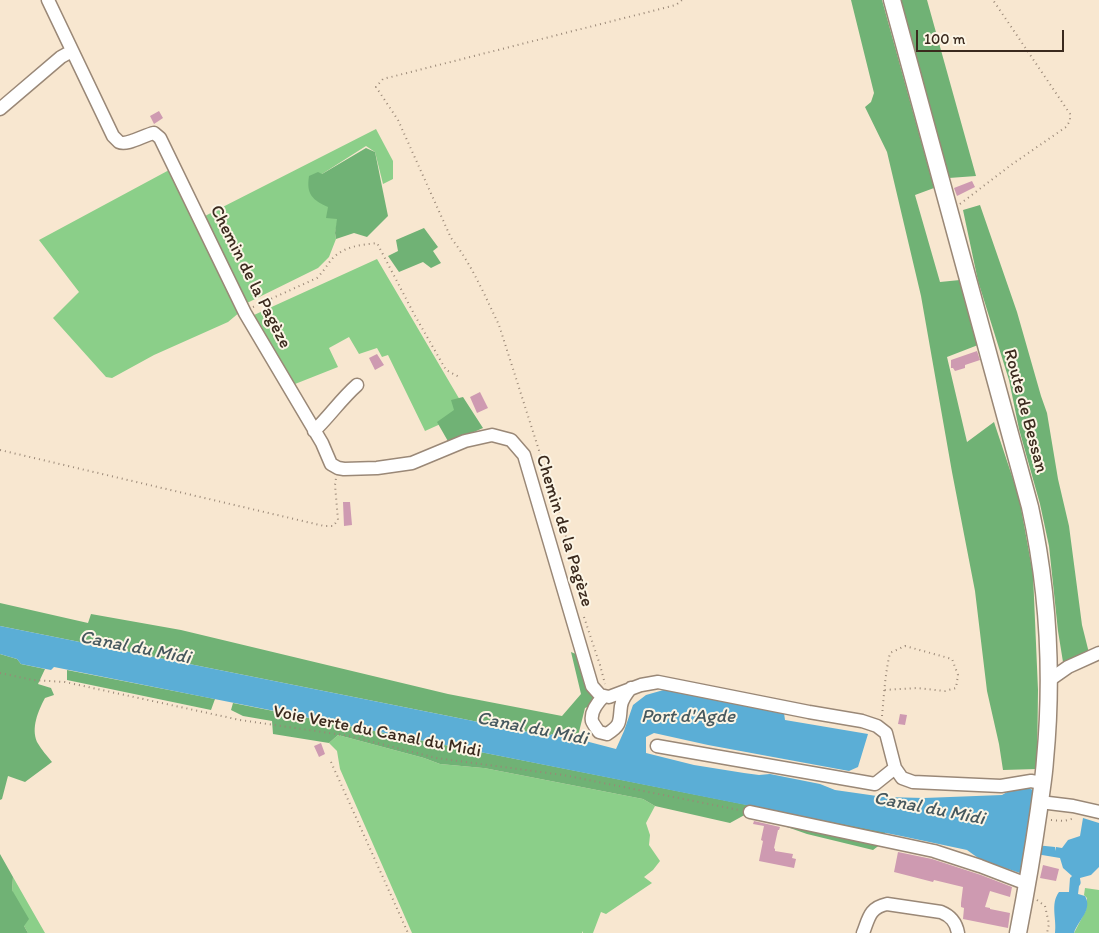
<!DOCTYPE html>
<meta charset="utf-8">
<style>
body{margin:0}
#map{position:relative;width:1099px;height:933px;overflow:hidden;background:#f8e7d0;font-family:Itim,sans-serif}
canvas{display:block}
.scale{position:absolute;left:916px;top:30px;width:148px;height:22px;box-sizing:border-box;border:2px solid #3b2a1e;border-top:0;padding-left:6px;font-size:15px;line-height:18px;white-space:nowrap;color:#3b2a1e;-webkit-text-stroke:4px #fcf5e5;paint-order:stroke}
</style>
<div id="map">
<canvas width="1099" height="933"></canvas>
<div class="scale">100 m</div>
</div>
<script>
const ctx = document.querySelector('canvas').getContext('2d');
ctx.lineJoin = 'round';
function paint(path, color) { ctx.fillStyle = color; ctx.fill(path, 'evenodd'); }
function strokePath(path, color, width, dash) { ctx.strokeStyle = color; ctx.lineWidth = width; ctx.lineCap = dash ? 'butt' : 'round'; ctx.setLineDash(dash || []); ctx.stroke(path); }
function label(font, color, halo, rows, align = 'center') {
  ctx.font = font + ' Itim,sans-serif'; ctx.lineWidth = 4; ctx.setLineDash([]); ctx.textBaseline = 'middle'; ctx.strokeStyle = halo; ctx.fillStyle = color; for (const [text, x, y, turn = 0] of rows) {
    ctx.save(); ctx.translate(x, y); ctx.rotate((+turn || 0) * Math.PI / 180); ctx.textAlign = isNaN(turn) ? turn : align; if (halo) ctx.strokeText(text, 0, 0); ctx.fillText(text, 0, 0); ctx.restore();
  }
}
paint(new Path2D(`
 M376,129L393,161V179L383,184L375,152L366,146L322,174L329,207L338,219L335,233L336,239L329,257L318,268L245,304L203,217Z
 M171,169L240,312L228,322L154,355L112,378L106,377L53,318L79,292L39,240Z
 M377,259L467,412L425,431L388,355L382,357L377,348L359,354L349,337L329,348L338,367L295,384L264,336L254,315Z
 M338,735L424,758L440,764L483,768H484L643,799L655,806L646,823L650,835L649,845L660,861L653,870L644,877L652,883L606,914L601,912L593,933H583V931L582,933H412L340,769L337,751L329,743Z
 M13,877L45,933H28L24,926L12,890Z
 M1085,888L1099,890V933H1074L1086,910L1087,898L1084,895Z`), '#8bcf89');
paint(new Path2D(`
 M851,0H882L934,188L915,195L940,282L960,280L978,345L947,357L967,442L994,422L1019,497L1033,574L1038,690L1037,769L1003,770L999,744L987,691L975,591L952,472L921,296L887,152L865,107L871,102L874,93Z
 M901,0H927L976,176L949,178Z
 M366,148L375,152L388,216L367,237L354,233L336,239L335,233L337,219L326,218L328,207C313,200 306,195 309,176L318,172L322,174Z
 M980,205L1017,312L1041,396L1047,413L1058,479L1069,526L1082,625L1089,653L1088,656L1063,662L1058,631L1049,546L1040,504L1019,429L1009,380L978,281L963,210Z
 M424,228L438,247L433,251L441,263L431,268L423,262L399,272L388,256L398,251L396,240Z
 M463,397L483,428L449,443L437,422L454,410L451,400Z
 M0,603L88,623L91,614L181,630L448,694L562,716L581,694L571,652L583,657L597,703L585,708L578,736L570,737L565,732L560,731L548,736L0,626Z
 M0,654L17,659L21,664L45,669L38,684L51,688L54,695L45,698C38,711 31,728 37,742C41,749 47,756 52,762L25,782L8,776L2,799L0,800Z
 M67,670L215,699L211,710L67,680Z
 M233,703L753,806L750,812L730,823L655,806L643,799L484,768H483L440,764L424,758L338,735L329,743L273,734L272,721L243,716L231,710Z
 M789,813L885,832V841L873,850L807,834L787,827L785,817Z
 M0,854L13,877L12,890L29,919L24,926L28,933H0Z`), '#70b275');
paint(new Path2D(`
 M0,626L548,736L560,731L565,732L570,737L616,749L624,731L633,705L646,695L667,689L784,713L785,720L868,734L858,767L849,771L708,745L654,733L646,737V753L694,765L744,773L759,775L770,774L820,784L835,790L884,797L924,798L1002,795L1014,788L1023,786L1033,790L1026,844L1055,847L1056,851V847L1062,848L1068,840L1080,836L1083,818L1099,823V867L1091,875L1080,878C1080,881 1082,883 1079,886L1078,894L1085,896C1093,910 1078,920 1074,933H1055C1057,919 1050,904 1059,892H1069L1070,878L1072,876L1063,868L1060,858L1054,857L1055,855L1054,857L1024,852L1020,873L981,860L967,850L901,836L54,667L51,670L21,664L17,659L0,654Z`), '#5baed6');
paint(new Path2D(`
 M159,111L163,118L154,124L150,116Z
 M972,181L975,187L957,196L954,188Z
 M977,351L980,360L965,365V368L955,371L953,368H951V360Z
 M377,354L384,365L375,370L369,358Z
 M480,392L488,408L477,413L470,397Z
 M343,502H350L352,525L344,526Z
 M900,714L907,715L905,725L898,724Z
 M321,743L325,754L319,757L314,746Z
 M754,821L780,827L779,830H778L774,848L775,849V851L793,854L792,858L796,859L794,868L759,861L763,841L761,840L764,826L753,824Z
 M898,852L932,859L981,875L1012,887L1010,897L990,891L985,907L990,908V909L1010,913L1008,928L963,919L964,908L961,907V903L963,887L934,880L933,882L894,872Z
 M1043,865L1059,869L1056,881L1040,878Z`), '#ce9ab1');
const minor = new Path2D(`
 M48,0L113,136C115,138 117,140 119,142C127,146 144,135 154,133L160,138L245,313L322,443L331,464L338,468L344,469L377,468L412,463L465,441L492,435L511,440L524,455L592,686L600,695L609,697L641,685L658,682L809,712L862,721L877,726L886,733L895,768L902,778L913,782L1001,786L1031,781L1042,783
 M0,109L61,57L72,51
 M314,431C329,417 341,399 357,385
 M1048,681L1068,667L1099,653
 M604,696C598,702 590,711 592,721C593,724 597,729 599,732L607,734C622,725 619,721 621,706C622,699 626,694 631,688
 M657,746L875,784L895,768
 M1040,802L1073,806L1099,812
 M750,812L934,851L980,866L1027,884
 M863,933C869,918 869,908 887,904L941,912C951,916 956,922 958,933`);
const major = new Path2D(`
 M892,0L1030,507C1048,589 1053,676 1045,760C1044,777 1041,793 1039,809C1033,851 1026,892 1018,933`);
strokePath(minor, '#9a8877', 15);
strokePath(major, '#9a8877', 19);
strokePath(new Path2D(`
 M960,204L1011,165L1066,127L1070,121V114L1064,105L993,0
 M253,307L317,278C323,272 327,265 332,259C344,246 361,245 377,243L414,314L446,370L461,378
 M0,450L324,526H333L338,520L335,485L336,478
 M581,605L565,532L499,325C485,296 471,263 451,238L398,120L376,87L383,79L676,5L682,0
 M584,617L600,665L605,684
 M0,673L33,680L65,682L240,720L350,736L436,758L563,775L739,810
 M882,716C884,695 885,674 890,653L905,646L952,659L958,675L956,688L945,691L917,688L884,690
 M331,762L408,933
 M1051,820L1064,821L1075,818
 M1037,900L1045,906L1049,924L1047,933`), '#9a8877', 2, [1, 4]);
strokePath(minor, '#fff', 12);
strokePath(major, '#fff', 16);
label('18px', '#3b2a1e', '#fcf5e5', [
 ["Chemin de la Pagèze",250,277,63],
 ["Route de Bessan",1025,411,75],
 ["Chemin de la Pagèze",564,531,73],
 ["Voie Verte du Canal du Midi",377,732,11]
]);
label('italic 19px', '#46585e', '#fcf5e5', [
 ["Canal du Midi",135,648,11],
 ["Port d'Agde",688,717],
 ["Canal du Midi",532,729,11],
 ["Canal du Midi",929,809,11]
]);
</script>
